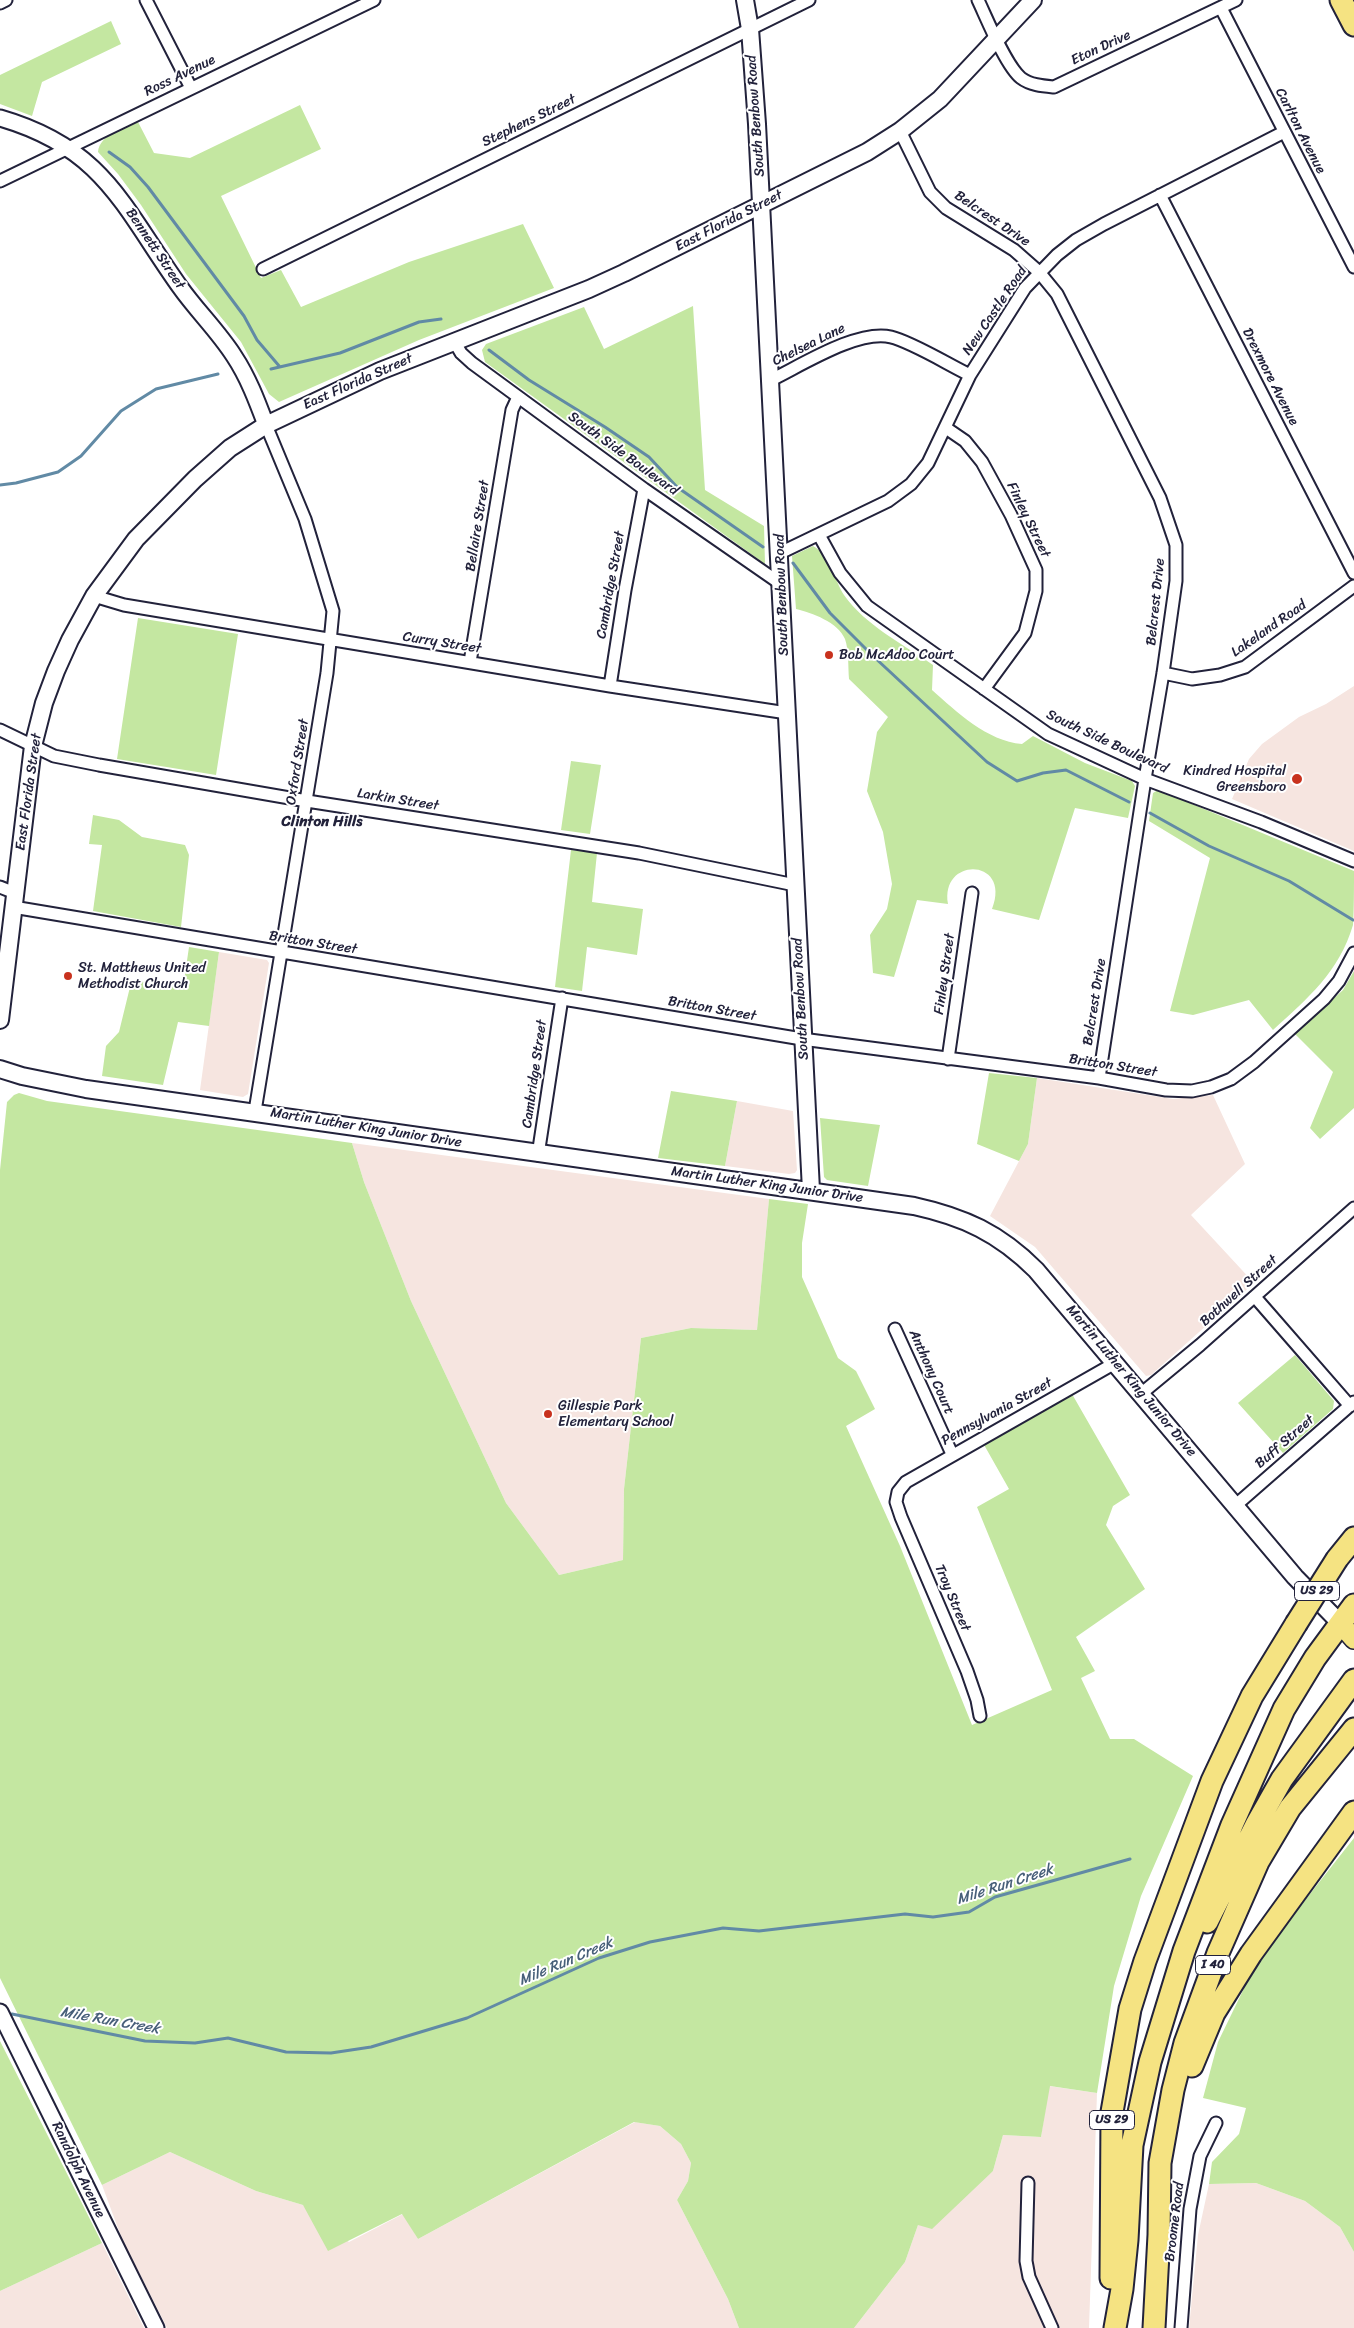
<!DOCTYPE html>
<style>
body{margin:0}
canvas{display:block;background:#fff}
</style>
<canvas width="1354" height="2328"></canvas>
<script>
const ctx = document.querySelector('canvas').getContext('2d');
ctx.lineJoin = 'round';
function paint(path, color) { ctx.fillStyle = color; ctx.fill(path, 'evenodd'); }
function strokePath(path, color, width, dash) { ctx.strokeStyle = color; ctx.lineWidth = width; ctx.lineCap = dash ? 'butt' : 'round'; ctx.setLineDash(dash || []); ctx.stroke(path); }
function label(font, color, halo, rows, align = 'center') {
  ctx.font = font + ' Sriracha,sans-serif'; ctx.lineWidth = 4; ctx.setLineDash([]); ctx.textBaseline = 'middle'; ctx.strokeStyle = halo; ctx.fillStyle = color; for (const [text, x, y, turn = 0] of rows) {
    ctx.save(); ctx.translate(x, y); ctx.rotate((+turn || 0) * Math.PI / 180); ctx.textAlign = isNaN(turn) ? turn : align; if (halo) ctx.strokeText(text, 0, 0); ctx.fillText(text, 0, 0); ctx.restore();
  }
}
paint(new Path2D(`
 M1354,686V851L1232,799L1249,759L1262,744L1299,717L1326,704Z
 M219,952L267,960L269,963L248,1094L243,1097L200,1090Z
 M1037,1078L1173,1099L1213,1095L1245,1164L1191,1215L1254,1283L1151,1375L1146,1376L1035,1247L990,1216L1028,1144Z
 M737,1101L793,1111L797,1170L795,1173L789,1174L725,1166Z
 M352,1143L769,1199L757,1330L691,1328L641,1338L624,1489L623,1560L559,1575L506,1503L411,1301L364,1182Z
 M1049,2086L1097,2093L1089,2328H854L905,2262L918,2225L993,2171L1003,2135L1041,2137Z
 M635,2122L660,2126L681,2144L691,2163L688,2181L677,2200L728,2299L739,2328H167L122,2239L102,2185L170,2152L256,2191L303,2205L349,2242L403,2214L418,2239Z
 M1256,2183L1305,2201L1340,2227L1354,2252V2328H1189L1198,2235L1209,2184Z
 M102,2243L144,2328H0V2291Z`), '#f6e5e0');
paint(new Path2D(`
 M111,21L121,44L42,82L32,116L0,104V75Z
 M300,105L321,149L221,196L261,278L281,270L301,307L409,262L523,224L554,288L419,340L279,402L269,394L241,342L186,274L141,205L118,174L98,152C100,134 123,129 138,122L154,153L190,158Z
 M693,306L705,490L764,526L765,564L485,362L482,350L486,344L584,307L604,349Z
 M813,546C829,554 835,581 844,595C865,625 903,644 933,665L932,690C957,712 987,741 1022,744L1033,736L1085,763L1132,781L1135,786L1128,818L1075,808L1039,920L992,909C1012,858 940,856 948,904L917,900L894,977L873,973L870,935L887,909L892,884L883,832L867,791L877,732L888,717L849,679C848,667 849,650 845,639C838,622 812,613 796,609L792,556Z
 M138,618L238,634L216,775L117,759Z
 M571,761L601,765L590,834L561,830Z
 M1158,790L1354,871C1354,886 1354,911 1353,925C1339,972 1308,998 1273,1030L1249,1000L1193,1015L1170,1011L1210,858L1149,821L1153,793Z
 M93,815L119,820L142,837L185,845L189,855L181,927L93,911L102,845L89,844Z
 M571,850L597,853L592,902L643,909L637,955L587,947L582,991L555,987Z
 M189,947L219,952L209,1026L178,1022L163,1085L102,1076L106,1046L119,1032L130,987L138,981L183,988Z
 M1354,971V1108L1320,1139L1310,1128L1333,1072L1295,1034L1343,990Z
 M989,1073L1037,1078L1028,1144L1019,1161L977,1144Z
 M671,1091L737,1101L725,1166L658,1158Z
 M19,1093L47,1101L352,1143L364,1182L411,1301L506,1503L559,1575L623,1560L624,1489L641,1338L691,1328L757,1330L769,1199L808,1204L802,1243V1277L838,1358L856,1371L875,1409L846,1426L900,1546L972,1725L1052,1690L977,1507L1009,1489L983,1443L1072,1394L1130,1495L1113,1506L1106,1525L1145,1589L1076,1637L1095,1671L1081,1678L1110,1739H1134L1193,1776L1141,1896L1114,1986L1097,2093L1050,2086L1041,2137L1003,2135L993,2171L932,2229L918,2225L905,2262L854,2328H739L728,2299L677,2200L688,2181L691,2163L681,2144L660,2126L634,2122L418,2239L402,2214L328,2251L303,2205L256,2191L170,2152L102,2185L0,1978V1170L7,1102L14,1095Z
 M820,1118L880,1125L868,1186L827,1180L824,1177Z
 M1295,1355L1334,1401L1333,1409L1283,1453L1238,1403Z
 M1354,1838V2252L1340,2227L1305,2201L1256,2183L1209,2184L1212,2162L1239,2134L1246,2108L1203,2098L1218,2042L1249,1978L1269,1946Z
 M0,2041L102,2243L0,2291Z`), '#c4e7a1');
strokePath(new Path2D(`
 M109,152L130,167L148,187L244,316L257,340L280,367
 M489,350L529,380L605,427L649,457L677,487L763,547
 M271,369L340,353L419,322L441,319
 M0,485L16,483L58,472L81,456L121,411L156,389L218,374
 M793,563L830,613L873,656L987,762L1017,781L1043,773L1066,770L1129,802
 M1150,813L1209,846L1289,881L1353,920
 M12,2014L145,2041L195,2043L228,2038L286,2052L331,2053L371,2047L467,2018L599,1958L650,1942L723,1928L759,1931L905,1914L933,1917L969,1912L995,1897L1130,1859`), '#618aa5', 3);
const minor = new Path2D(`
 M146,0L191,88
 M978,0C987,19 1006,66 1021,78C1030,85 1043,86 1054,87L1236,0
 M0,3L6,0
 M1221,8L1354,267
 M900,131L930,192L946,208L1014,250L1039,272L1057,294L1160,498L1176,545V581L1163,673L1145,779L1099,1078
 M0,181L374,0
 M1160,195L1354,573
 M263,269L809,0
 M454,341L461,353L472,363L644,489L781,584
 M771,380C802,365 858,329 891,337C912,342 949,365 970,375
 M946,428L965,441L982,462L1011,515L1036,570V591L1025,633L984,689
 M819,535L840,573L867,606L1048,734L1145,779L1261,822L1354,861
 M780,553L888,501L911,484L928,463L970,375L1025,288L1057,255L1076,240L1104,224L1284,132
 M94,596L124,605L610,686L787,713
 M470,662L512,410L518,397
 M1163,673L1192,679L1220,675L1245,667L1354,586
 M610,686L625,590L644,489
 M0,730L54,756L99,765L307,801L639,853L795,885
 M0,887L15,893
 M13,907L802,1039L1099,1078L1166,1090L1192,1091L1211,1087L1231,1079L1254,1062L1324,999L1339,981L1354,953
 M948,1059L972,893
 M255,1111L327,673L333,611L305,519L266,425
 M538,1155L562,998
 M1255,1297L1350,1406
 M895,1329L952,1454
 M1142,1393L1200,1345L1354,1208
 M1236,1505L1354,1402
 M980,1716L977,1700L967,1671L901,1517L896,1502L898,1492L906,1482L1115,1363
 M1028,2183L1026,2261L1029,2277L1052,2328
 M1181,2328L1190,2209L1200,2156L1216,2123`);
const tertiary = new Path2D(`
 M0,118C104,148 123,207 180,287C197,311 218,331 234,356C248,377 257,401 266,425
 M0,2012L156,2328`);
const secondary = new Path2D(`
 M745,0L750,29L757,124L811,1190
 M0,1020L33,746L44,703L56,671L70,640L94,596L136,539L195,479L230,448L266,425L380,371L589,289L624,273L867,152L900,131L940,99L1033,0
 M0,1069L22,1076L86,1089L914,1206C964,1217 999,1233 1036,1270L1295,1577L1340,1623`);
const trunk = new Path2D(`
 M1340,1623L1354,1639`);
const motorway = new Path2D(`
 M1341,0L1354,25
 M1337,1559L1354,1538
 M1207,1922L1256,1825L1282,1779L1354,1680
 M1192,2066L1214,2013L1251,1954L1354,1812
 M1111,2278L1112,2112L1130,2009L1145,1961L1212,1781L1252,1696L1296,1624
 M1115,2328L1122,2289L1127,2240L1132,2145L1150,2062L1184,1951L1232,1825L1284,1709L1315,1658L1354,1605
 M1154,2328L1159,2235L1160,2163L1173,2090L1185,2043L1218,1953L1258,1862L1290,1808L1354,1729`);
strokePath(minor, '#22223b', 15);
strokePath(tertiary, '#22223b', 19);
strokePath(secondary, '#22223b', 20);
strokePath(trunk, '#22223b', 22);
strokePath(motorway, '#22223b', 25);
strokePath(minor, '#fff', 11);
strokePath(tertiary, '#fff', 15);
strokePath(secondary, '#fff', 16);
strokePath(trunk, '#f5e382', 19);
strokePath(motorway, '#f5e382', 21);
const motorwayBridge = new Path2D(`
 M1296,1624L1337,1559`);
strokePath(motorwayBridge, '#22223b', 25, []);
strokePath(motorwayBridge, '#f5e382', 21);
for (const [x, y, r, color] of [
 [829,655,5,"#c8321e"],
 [1297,779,6,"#c8321e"],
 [68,976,5,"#c8321e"],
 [548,1414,5,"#c8321e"]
]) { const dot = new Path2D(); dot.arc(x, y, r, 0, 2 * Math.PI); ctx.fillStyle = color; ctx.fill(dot); strokePath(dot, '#fff', 2); }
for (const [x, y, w] of [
 [1317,1591,45],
 [1213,1965,35],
 [1112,2120,45]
]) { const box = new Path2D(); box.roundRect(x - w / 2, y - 9.5, w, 19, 4); ctx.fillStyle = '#fff'; ctx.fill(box); strokePath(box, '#22223b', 1); }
label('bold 12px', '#22223b', null, [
 ["US 29",1317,1591],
 ["I 40",1213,1965],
 ["US 29",1112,2120]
]);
label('14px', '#22223b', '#fff', [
 ["Eton Drive",1101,48,-25],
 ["Ross Avenue",180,76,-26],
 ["South Benbow Road",756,116,-94],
 ["Stephens Street",529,121,-26],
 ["Carlton Avenue",1300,131,63],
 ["Belcrest Drive",992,219,34],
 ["East Florida Street",729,221,-27],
 ["Bennett Street",155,249,56],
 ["New Castle Road",995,311,-56],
 ["Chelsea Lane",809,345,-26],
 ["Drexmore Avenue",1270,377,63],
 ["East Florida Street",358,382,-24],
 ["South Side Boulevard",623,454,36],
 ["Finley Street",1028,520,64],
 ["Bellaire Street",478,526,-81],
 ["Cambridge Street",611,585,-80],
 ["South Benbow Road",782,595,-92],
 ["Belcrest Drive",1156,602,-84],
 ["Lakeland Road",1269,629,-35],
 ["Curry Street",442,643,9],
 ["South Side Boulevard",1107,742,25],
 ["Oxford Street",298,762,-81],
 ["East Florida Street",29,792,-82],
 ["Larkin Street",398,800,9],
 ["Britton Street",313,943,9],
 ["Finley Street",945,974,-82],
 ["South Benbow Road",801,999,-93],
 ["Belcrest Drive",1095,1002,-81],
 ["Britton Street",712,1009,10],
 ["Britton Street",1113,1066,9],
 ["Cambridge Street",535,1074,-82],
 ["Martin Luther King Junior Drive",366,1128,9],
 ["Martin Luther King Junior Drive",767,1185,8],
 ["Bothwell Street",1239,1291,-42],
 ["Anthony Court",931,1372,66],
 ["Martin Luther King Junior Drive",1131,1381,50],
 ["Pennsylvania Street",997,1412,-29],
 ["Buff Street",1285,1442,-41],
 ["Troy Street",952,1598,67],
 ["Randolph Avenue",78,2170,64],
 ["Broome Road",1175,2222,-83]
]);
label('14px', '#22223b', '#fff', [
 ["Bob McAdoo Court",839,655],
 ["Kindred Hospital",1286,771,"right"],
 ["Greensboro",1286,787,"right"],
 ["St. Matthews United",78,968],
 ["Methodist Church",78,984],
 ["Gillespie Park",558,1406],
 ["Elementary School",558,1422]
], 'left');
label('bold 15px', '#22223b', '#fff', [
 ["Clinton Hills",322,822]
]);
label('italic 15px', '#475f79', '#fff', [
 ["Mile Run Creek",1005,1885,-18],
 ["Mile Run Creek",566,1962,-23],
 ["Mile Run Creek",110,2021,10]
]);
</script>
